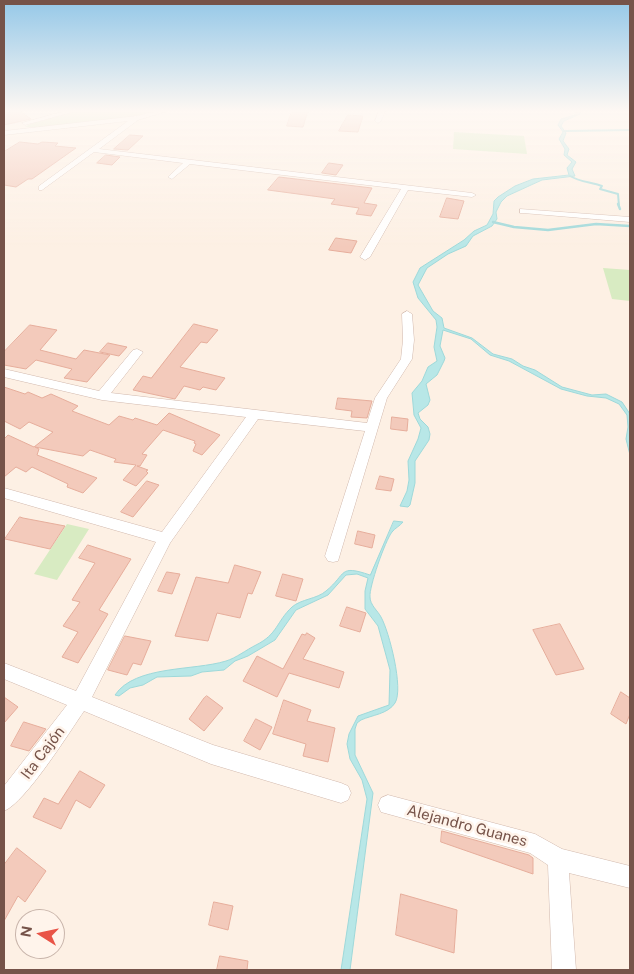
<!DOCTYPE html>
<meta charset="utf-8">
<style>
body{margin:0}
#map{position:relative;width:634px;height:974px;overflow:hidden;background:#fdf0e4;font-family:"Public Sans",sans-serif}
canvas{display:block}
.frame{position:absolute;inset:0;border:5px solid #765349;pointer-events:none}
.north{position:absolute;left:15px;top:909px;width:50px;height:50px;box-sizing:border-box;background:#fff4eb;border:1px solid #c8b4aa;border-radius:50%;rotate:280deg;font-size:14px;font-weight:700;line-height:20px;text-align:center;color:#765349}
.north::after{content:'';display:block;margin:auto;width:18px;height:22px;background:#e95447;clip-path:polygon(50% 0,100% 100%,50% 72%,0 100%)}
</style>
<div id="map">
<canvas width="634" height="974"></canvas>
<div class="frame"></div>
<div class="north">N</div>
</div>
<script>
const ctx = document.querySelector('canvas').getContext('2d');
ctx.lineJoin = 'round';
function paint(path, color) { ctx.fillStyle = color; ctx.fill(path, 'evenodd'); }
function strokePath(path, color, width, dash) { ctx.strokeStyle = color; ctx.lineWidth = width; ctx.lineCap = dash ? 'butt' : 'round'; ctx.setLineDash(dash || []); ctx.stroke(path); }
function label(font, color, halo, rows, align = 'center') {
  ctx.font = font + ' "Public Sans",sans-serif'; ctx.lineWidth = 5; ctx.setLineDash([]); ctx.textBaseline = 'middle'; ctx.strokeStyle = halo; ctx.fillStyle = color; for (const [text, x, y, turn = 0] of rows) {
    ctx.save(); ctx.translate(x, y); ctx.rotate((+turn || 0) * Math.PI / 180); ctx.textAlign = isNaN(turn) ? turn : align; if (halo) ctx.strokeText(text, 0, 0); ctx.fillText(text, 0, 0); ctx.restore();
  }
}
paint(new Path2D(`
 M76,111H160C117,120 70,128 25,127L30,124Z
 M454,132L524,136L527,154L453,149Z
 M603,268L630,270V301L612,299Z
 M67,524L89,529L57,580L34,574Z`), '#d8ebc2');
const water = new Path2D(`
 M575,111H580V114L564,121L561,126L566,133L563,141L569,149L567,155L576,162L572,169L575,176L542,180L507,196L501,202L496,212L497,219L492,226L473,236L466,246L448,254L427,268L418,285L433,311L442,318L444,328L472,338L493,354L512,359L523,366L535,370L562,387L592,395L606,394L622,402L630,414V455L626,439L628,427L627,415L619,404L606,398L587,396L561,389L509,361L490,355L471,339L443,330L440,346L445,358L444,361L437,375L426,384L430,400L428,405L418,413L420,419L428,427L430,434L429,440L415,461V483L410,505L408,507L400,506L407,491L409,480L408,461L418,439L421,428L414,415L412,393L422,381L428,367L437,361L434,347L437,327L436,320L418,298L413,282L420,268L464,240L474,231L487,225L493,214L494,201L498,197L515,186L533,179L569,175L567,168L572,162L564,155L565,149L559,139L563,132L558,125L561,119L575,115Z
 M394,521L403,522C400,526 395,528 392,532C385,541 369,587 370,597C370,605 378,611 381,617C389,631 404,689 395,703C388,714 372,715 361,720L357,723L355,729V755L373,793L350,970H341L367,799L362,780L350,759L347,744L349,734L358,716L389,705L390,670L378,626L365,609V591L368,578L357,574L346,575L328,595L296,610L275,640L248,656L235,661L224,670L202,672L191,676L157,677L143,685L130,688L119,696L115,695C135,665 194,671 226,661C236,658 246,650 256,645C278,634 276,622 292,607C301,599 317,599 326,591C347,574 338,564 370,575Z`);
paint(water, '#b8e7e7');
strokePath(water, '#9ed8d9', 1);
strokePath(new Path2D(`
 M564,131L630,130
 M570,176C580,182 591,182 602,186L600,189L618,194L619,206`), '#9ed8d9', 2);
strokePath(new Path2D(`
 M618,204L620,209
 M493,222L514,227L548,230L596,224L630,226`), '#9ed8d9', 2.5);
const building = new Path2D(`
 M15,111H20L31,119L4,125V114Z
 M292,111H308L303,127L287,126Z
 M348,115L363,116L358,132L339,131Z
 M130,135L143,136L128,150L114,149Z
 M20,142L38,144L42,142L58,143L55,146L76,148L32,179H28L16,187L4,185V152Z
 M106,155L120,157L112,165L97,163Z
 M329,163L343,165L336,175L322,173Z
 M279,177L372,188L364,203L377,205L371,216L356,214L359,208L331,204L335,199L268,190Z
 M447,198L464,201L458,219L440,217Z
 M336,238L357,241L351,253L329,250Z
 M194,324L218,330L207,343L201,342L180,367L225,378L216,390L203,387L200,390L184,386L175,399L133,390L143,376L151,378Z
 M30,325L57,330L40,350L76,359L84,350L110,355L87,382L64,378L72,369L36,360L26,369L4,365V352Z
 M108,343L127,347L119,356L100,352Z
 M4,387L25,394L28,392L42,398L51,394L78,406L72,411L109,425L119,416L133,420L135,418L157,425L169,413L220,435L202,455L193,451L196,444L194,443L195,441L163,430L142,454L147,455L140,466H137L148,470L146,471L148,473L136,486L123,480L136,465L114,462L116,459L90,450L83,456L35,447L39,449L37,455L97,478L83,493L67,487L68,484L32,467L26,472L16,467L4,477V439L8,435L34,447L53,432L29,422L20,429L4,421Z
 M338,398L372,401L367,418L351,417L352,411L336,409Z
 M392,417L408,419L407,431L391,429Z
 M380,476L394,479L391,491L376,489Z
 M147,481L159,485L133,517L121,512Z
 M20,517L23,518L65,526L50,549L5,539Z
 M358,531L375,535L372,548L355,544Z
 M88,545L131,559L99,610L108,614L78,663L62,657L78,632L63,626L80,602L72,600L95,563L79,558Z
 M235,565L261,572L252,594L248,593L240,618L217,613L208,641L175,636L196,577L228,583Z
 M167,572L180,574L172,594L158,591Z
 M283,574L303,579L296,601L276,596Z
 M347,607L366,613L360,632L340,626Z
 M560,624L584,669L556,675L533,630Z
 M307,633L315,638L303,659L344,672L339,688L289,673L277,697L243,681L257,656L283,669L302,634L305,635Z
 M125,636L151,641L141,665L133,663L127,675L108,670Z
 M621,692L630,698V714L626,724L611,714Z
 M207,696L223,708L204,731L189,719L204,698Z
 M4,697L18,707L4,723Z
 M284,700L311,710L307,721L335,728L328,762L303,756L306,744L273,734Z
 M256,719L272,727L260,750L244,741Z
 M24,722L46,729L29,751L11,746Z
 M80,771L105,785L90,808L76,800L61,829L33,817L44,798L58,804Z
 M442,831L529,855L533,858V874L441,842Z
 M17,848L46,871L25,902L18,896L4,921V865Z
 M401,894L457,910L454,953L396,935Z
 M214,902L233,906L228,930L209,925Z
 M220,956L248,961L247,970H217Z`);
paint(building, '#f3cabb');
strokePath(building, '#e6ad9b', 1);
const minor = new Path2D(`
 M65,111H76L25,125L22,123Z
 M157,111H168L138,120L99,149L472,193L476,195L472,197L408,190L370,257L365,260L360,257L401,189L190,164L172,179L168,177L183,163L94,152L42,190H39V186L128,121L4,135V131L137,116Z
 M379,111H385L381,121L378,123L375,121Z
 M520,209L630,217V222L523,213H520Z
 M407,311L412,314L414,340L412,359L387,398L338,561L333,562L328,561L325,556L365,431L258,419L170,543L92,697L213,745L341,783L348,786L351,793L348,800L341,803L211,764L84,711C69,733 25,803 4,811V786L67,705L4,679V663L76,691L156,542L4,498V488L162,532L246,417L102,400L4,377V369L99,391L133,350L137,349L143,352L111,393L367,423L375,398L401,359L403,340L402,314Z
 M388,795L535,834L562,849L630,866V888L569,873L576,970H552L548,865L530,853L381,812L378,805L381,798Z`);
strokePath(minor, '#d1b8ad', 1);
paint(minor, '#fff');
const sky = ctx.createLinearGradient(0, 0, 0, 247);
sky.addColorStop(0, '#95c8e8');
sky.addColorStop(0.45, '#fef8f3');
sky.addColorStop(1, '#fef8f300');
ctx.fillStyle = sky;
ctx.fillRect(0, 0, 634, 247);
label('15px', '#765349', '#fff4eb', [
 ["Ita Cajón",43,753,-53],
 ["Alejandro Guanes",467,826,15]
]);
</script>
